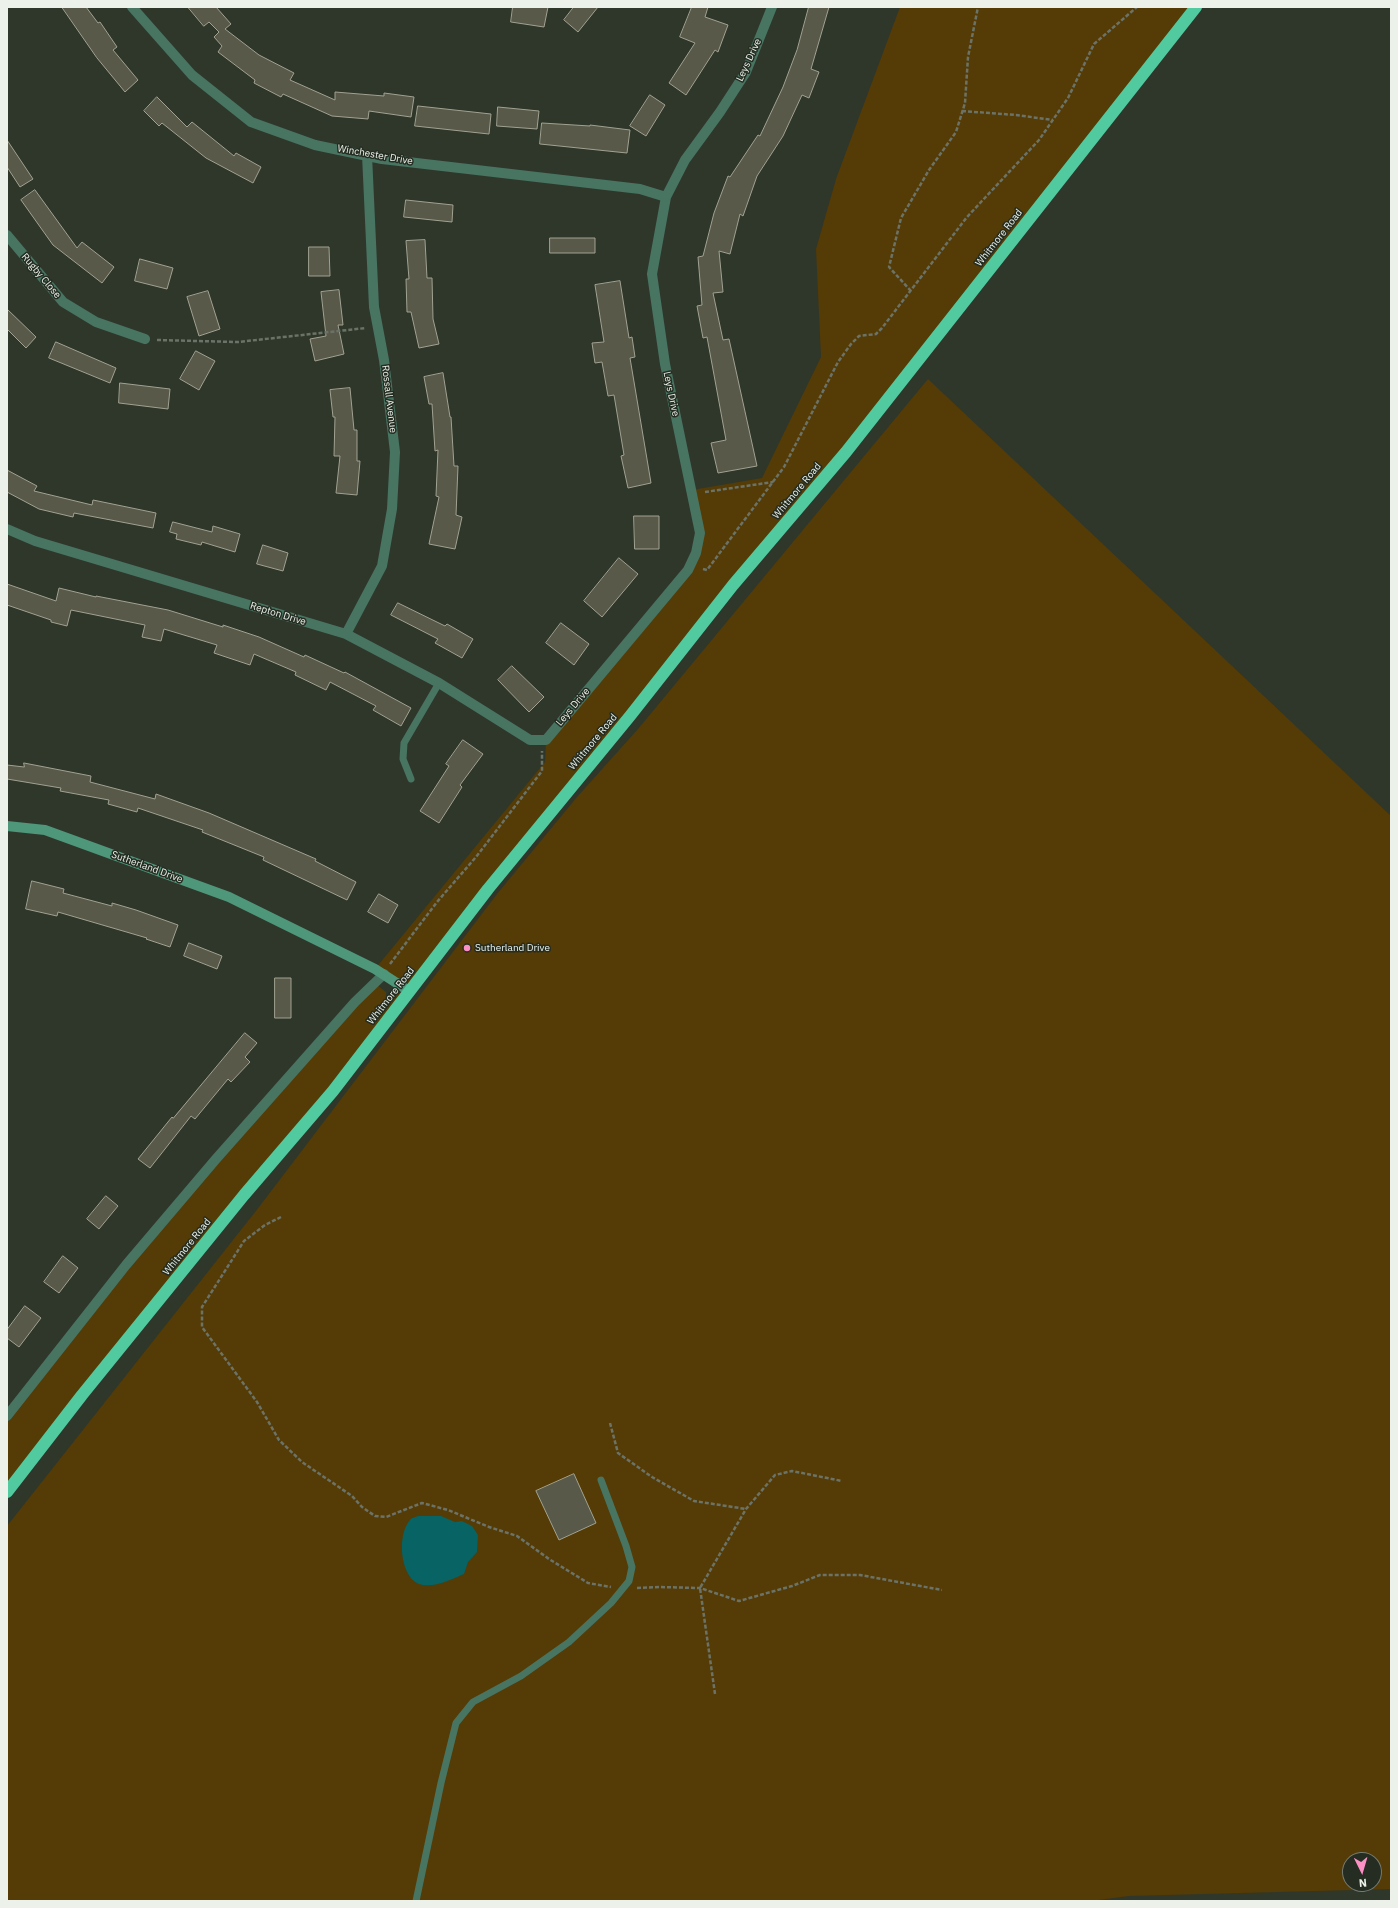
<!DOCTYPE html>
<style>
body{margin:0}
#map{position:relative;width:1398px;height:1908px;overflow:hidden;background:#2f372b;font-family:"IBM Plex Sans",sans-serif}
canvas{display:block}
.frame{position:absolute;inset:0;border:8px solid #ecf2ea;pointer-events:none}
.north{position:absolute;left:1342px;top:1852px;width:40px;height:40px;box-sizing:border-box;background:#252d22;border:1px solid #757c72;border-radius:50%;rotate:175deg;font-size:11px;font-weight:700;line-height:16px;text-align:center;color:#ecf2ea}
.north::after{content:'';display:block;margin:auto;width:14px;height:18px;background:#fc8fc3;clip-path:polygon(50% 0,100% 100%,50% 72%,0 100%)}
</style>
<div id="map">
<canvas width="1398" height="1908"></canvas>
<div class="frame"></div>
<div class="north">N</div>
</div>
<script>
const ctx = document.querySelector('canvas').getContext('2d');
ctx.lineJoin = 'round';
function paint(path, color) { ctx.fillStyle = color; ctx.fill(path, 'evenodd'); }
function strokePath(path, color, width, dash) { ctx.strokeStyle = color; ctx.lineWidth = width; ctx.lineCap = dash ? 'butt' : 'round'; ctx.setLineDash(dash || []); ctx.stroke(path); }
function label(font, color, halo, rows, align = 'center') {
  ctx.font = font + ' "IBM Plex Sans",sans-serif'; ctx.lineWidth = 3; ctx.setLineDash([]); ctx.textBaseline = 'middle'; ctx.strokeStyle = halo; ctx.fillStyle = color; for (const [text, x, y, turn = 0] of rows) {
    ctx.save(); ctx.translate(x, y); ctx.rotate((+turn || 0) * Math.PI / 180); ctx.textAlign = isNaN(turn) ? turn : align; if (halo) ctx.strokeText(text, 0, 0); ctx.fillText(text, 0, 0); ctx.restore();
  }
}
paint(new Path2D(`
 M900,7H1196L846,452L733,585L620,729L561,798L485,893L343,1077L244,1195L153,1311L80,1395L7,1490V1416L109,1286L216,1159L355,1002L364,1000L377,985L386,992V996L409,991L375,969L545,762L546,740L688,570C704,537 698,525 692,490L762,478L821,357L816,249L836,179Z
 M928,379L1391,816V1889L1129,1896L1091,1901H7V1526L259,1207L497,894L577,797L638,729ZM1350,1860H1374V1884H1350Z`), '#553b05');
paint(new Path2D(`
 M418,1516H441L455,1522L462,1521L472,1526L478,1535L477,1552L468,1562L464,1574C452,1579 437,1587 423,1585C400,1582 396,1535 410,1520C411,1518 415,1517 418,1516Z`), '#076364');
const building = new Path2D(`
 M62,7H86L98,23L100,22L117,47L113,50L138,80L125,92L97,58Z
 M188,7H216L231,24L225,29L259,55L294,73L290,80L335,100V92L384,96V93L414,97L411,117L369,111L368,119L332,116L283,94L281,97L254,83L255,80L218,52L222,46L214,37L219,32L209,22L204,26Z
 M513,7H548L544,27L511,22Z
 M574,7H598L578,32L564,20Z
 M692,7H708L705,17L728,25L718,52L715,50L686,95L669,83L695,43L680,37Z
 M809,7H829L811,69L819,72L809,98L802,95L783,136L757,176L743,216L740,214L730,254L719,251L723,292L713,293L723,340L729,339L757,466L718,473L711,443L726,440L707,337L703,338L697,306L702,305L698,257L703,256L714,213L728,176L730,177L758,135L760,136L783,87L797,50Z
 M650,95L665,105L646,136L630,126Z
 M157,97L187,127L192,122L234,156L236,153L261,167L253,183L206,158L162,123L159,126L144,111Z
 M418,106L491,114L489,134L415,126Z
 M498,107L539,111L537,129L497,126Z
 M542,123L590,126V125L630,130L627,153L540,144Z
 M7,140L33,179L20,187L7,167Z
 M35,190L77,248L82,242L114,267L102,283L53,245L43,231L21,200Z
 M406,200L453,205L452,222L404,217Z
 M550,238H595V253H550Z
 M425,240L427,278H432L433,319L439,344L419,348L411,312H407L406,279H409L406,241Z
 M309,247H329L330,276H309Z
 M140,259L173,268L167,289L135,281Z
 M620,281L629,338L632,337L635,357L630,358L651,483L628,488L621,456L624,455L614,395L608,396L602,362L595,363L592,343L604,342L595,285Z
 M339,290L343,325H338L344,354L315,361L310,339L326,336L321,292Z
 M208,291L220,329L199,336L187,297Z
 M7,309L36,337L26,348L7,329Z
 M56,342L116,368L110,383L49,358Z
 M196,351L215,361L199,390L180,379Z
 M443,373L450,417H451L454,466H458L456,515L462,517L455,549L429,544L439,497L436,496L438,450L435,451L432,404H429L424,377Z
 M120,383L170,389L168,409L119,403Z
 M350,388L354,430H357V461H360L357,495L336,493L340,456H334L335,417H333L330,390Z
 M7,470L37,486L34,491L92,505L93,500L156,513L153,528L74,513L73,517L39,509L7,492Z
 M634,516H659V549H635Z
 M173,522L212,532L213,526L240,534L235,552L202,542L201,545L176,539L177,534L170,532Z
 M263,545L288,553L283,571L257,564Z
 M619,558L638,574L602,617L584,601Z
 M7,584L56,601L59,588L96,597V596L168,610L223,627V625L259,637L304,657L305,655L344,673L345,672L411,708L401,726L373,710L376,706L330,682L326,690L295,675L296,672L254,654L250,665L214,653L217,645L164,629L161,641L142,637L145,625L71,610L67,626L51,622V620L7,605Z
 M398,603L445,626L447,624L473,639L462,658L435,643L438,639L391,615Z
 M561,623L589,644L574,665L546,643Z
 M512,666L544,697L529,712L498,680Z
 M463,740L483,754L460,785L462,787L439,823L420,811L449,766L446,764Z
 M24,763L91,776L90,782L155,799L156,794L209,813L316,859L315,861L356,882L347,900L263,860L264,857L202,832L203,830L138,808L137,812L108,804L109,800L60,791L61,788L7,779V765L24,767Z
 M32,881L64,889L63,893L112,906V903L136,910L178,925L170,947L146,939L147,938L58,912L57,916L26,909Z
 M379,894L398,905L388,923L368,912Z
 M189,943L222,956L217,969L184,956Z
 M275,978H291V1018H275Z
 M245,1033L257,1043L245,1057L250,1062L231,1082L228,1079L195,1119L191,1116L150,1168L138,1159L172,1117L173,1118Z
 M106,1196L118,1206L99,1229L87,1219Z
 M63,1256L78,1268L59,1293L44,1282Z
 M25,1306L41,1318L19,1347L7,1338V1330Z
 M574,1474L596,1523L559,1540L536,1491Z`);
paint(building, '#585949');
strokePath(building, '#a1a291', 1);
strokePath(new Path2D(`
 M962,111L1016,115L1053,120
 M911,291L889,267L901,218L929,170L956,132L965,103L968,57L978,7
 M157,340L238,342L366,328
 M705,492L773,482
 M703,569L707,570L784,467L838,362L851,344L859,336L876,334L882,328L967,217L1039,140L1068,98L1094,44L1137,7
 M390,964L437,902L476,857L542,771V751
 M281,1217L265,1225L244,1241L202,1307V1327L257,1402L279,1440L302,1462L352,1496L362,1507L375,1516L386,1517L422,1503L448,1510L489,1527L517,1536L549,1559L588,1583L611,1587
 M610,1423L618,1453L652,1477L694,1501L746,1509
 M637,1588L659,1587L700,1588L739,1601L792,1586L820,1575H860L942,1590
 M715,1694L700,1588L746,1509L775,1475L792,1471L842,1481`), '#6b7368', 2.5, [4, 2]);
strokePath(new Path2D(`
 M411,779L403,759L404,743L439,683
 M416,1901L441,1783L456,1723L473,1702L521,1676L569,1642L611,1603L629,1581L632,1567L626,1546L601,1480`), '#487462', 7);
strokePath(new Path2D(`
 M132,7L192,75L251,122L315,145L382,159L640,189L666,197
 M7,235L63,302L96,322L145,339
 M7,529L35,541L346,634L439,683L530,740H546L688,570L696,553L700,533L665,364L652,274L666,197L685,160L720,112L746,72L772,7
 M346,634L382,566L392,509L395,452L384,360L374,307L367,155
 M7,1416L126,1265L216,1159L355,1002L384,974`), '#487462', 10);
strokePath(new Path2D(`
 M7,826L45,830L229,897L375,969L409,991`), '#4e977b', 10);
strokePath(new Path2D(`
 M7,1492L82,1395L244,1195L333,1091L488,889L630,716L733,585L846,452L1196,7`), '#51caa0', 12);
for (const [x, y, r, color] of [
 [467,948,4,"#fc8fc3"]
]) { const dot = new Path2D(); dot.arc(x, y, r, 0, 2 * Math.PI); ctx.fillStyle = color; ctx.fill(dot); strokePath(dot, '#252d22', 1.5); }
label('10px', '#ecf2ea', '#252d22', [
 ["Leys Drive",749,60,-65],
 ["Winchester Drive",375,155,10],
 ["Whitmore Road",999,238,-52],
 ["Rugby Close",41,276,50],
 ["Leys Drive",671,394,78],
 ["Rossall Avenue",389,399,83],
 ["Whitmore Road",797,491,-50],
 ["Repton Drive",278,614,17],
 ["Leys Drive",573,707,-50],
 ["Whitmore Road",593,742,-50],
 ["Sutherland Drive",147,867,20],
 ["Whitmore Road",391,996,-52],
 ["Whitmore Road",187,1247,-51]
]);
label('10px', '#ecf2ea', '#252d22', [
 ["Sutherland Drive",475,948]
], 'left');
</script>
